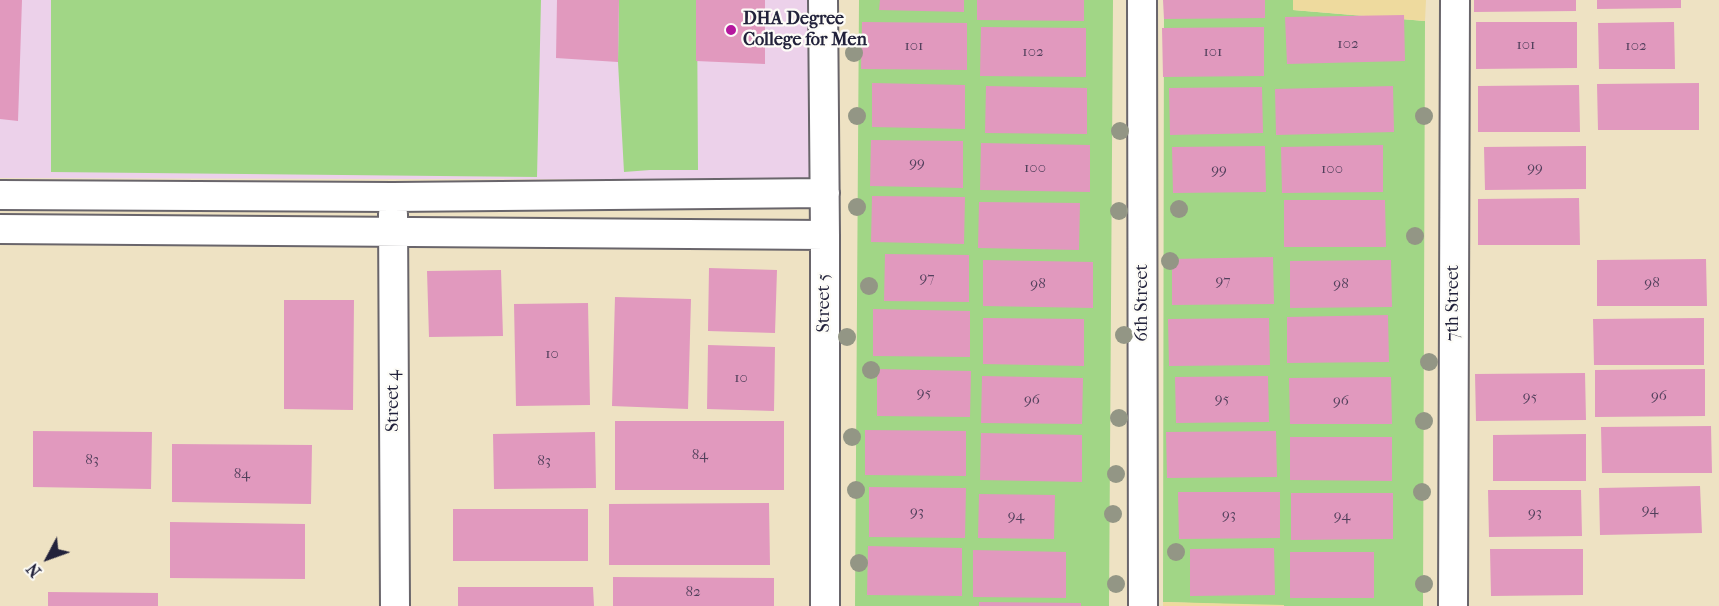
<!DOCTYPE html>
<style>
body{margin:0}
#map{position:relative;width:1719px;height:606px;overflow:hidden;background:#eee2c3;font-family:"IM FELL French Canon",serif}
canvas{display:block}
.north{position:absolute;left:18px;top:528px;width:60px;height:60px;-webkit-text-stroke:4px #fdfcf7;paint-order:stroke;rotate:229deg;font-size:16px;font-weight:700;line-height:24px;text-align:center;color:#22223b}
.north::after{content:'';display:block;margin:auto;width:21px;height:27px;background:#22223b;clip-path:polygon(50% 0,100% 100%,50% 72%,0 100%)}
</style>
<div id="map">
<canvas width="1719" height="606"></canvas>
<div class="north">N</div>
</div>
<script>
const ctx = document.querySelector('canvas').getContext('2d');
ctx.lineJoin = 'round';
function paint(path, color) { ctx.fillStyle = color; ctx.fill(path, 'evenodd'); }
function strokePath(path, color, width, dash) { ctx.strokeStyle = color; ctx.lineWidth = width; ctx.lineCap = dash ? 'butt' : 'round'; ctx.setLineDash(dash || []); ctx.stroke(path); }
function label(font, color, halo, rows, align = 'center') {
  ctx.font = font + ' "IM FELL French Canon",serif'; ctx.lineWidth = 4.5; ctx.setLineDash([]); ctx.textBaseline = 'middle'; ctx.strokeStyle = halo; ctx.fillStyle = color; for (const [text, x, y, turn = 0] of rows) {
    ctx.save(); ctx.translate(x, y); ctx.rotate((+turn || 0) * Math.PI / 180); ctx.textAlign = isNaN(turn) ? turn : align; if (halo) ctx.strokeText(text, 0, 0); ctx.fillText(text, 0, 0); ctx.restore();
  }
}
paint(new Path2D(`
 M0,0H809V180L0,178Z`), '#ecd1ea');
paint(new Path2D(`
 M51,0H541L537,177L51,172Z
 M619,0H697L698,170H650L624,172L618,62Z
 M859,0H1113L1109,606H855Z
 M1164,0H1293V10L1425,21L1423,606H1284L1163,602Z`), '#a1d686');
paint(new Path2D(`
 M1293,0H1426L1425,21L1293,10Z
 M1163,602L1284,605V606H1163Z`), '#eeda9e');
paint(new Path2D(`
 M0,0H22L18,121L0,119Z
 M557,0H619L618,62L556,58Z
 M696,0H765V64L696,61Z
 M880,0H964V12L879,10Z
 M977,0H1084V21L977,20Z
 M1163,0H1265V18L1164,19Z
 M1474,0H1576V11L1474,12Z
 M1597,0H1681V8L1597,9Z
 M1404,15L1405,61L1287,64L1285,17Z
 M862,22L967,23V70L861,69Z
 M1476,22H1577V68L1476,69Z
 M1674,22L1675,69H1599L1598,23Z
 M981,27L1086,28V77L980,76Z
 M1264,27V76L1163,77L1162,28Z
 M872,83L965,85V129L872,127Z
 M1699,83V130H1598L1597,84Z
 M1579,85L1580,132H1478V86Z
 M986,86L1087,88V134L985,133Z
 M1393,86L1394,132L1276,135L1275,89Z
 M1262,87L1263,133L1170,135L1169,88Z
 M871,140L963,141V188L870,186Z
 M981,143L1090,145V192L980,190Z
 M1383,145V192L1282,193L1281,147Z
 M1265,146L1266,192L1173,193L1172,147Z
 M1586,146V189L1485,190L1484,147Z
 M872,196L965,197L964,244L871,242Z
 M1579,198L1580,245H1478V199Z
 M1284,200H1385L1386,247H1284Z
 M979,202L1080,203L1079,250L978,248Z
 M885,254L969,255V302L884,301Z
 M1273,257L1274,304L1172,305V259Z
 M1706,259L1707,306H1597V260Z
 M983,260L1093,262V308L983,306Z
 M1391,260L1392,307L1290,308V261Z
 M709,268L777,270L775,333L708,331Z
 M501,270L503,336L429,337L427,271Z
 M615,297L691,299L688,409L612,406Z
 M284,300H354L353,410L284,409Z
 M588,303L590,405L516,406L514,304Z
 M873,309L970,311V357L873,356Z
 M1388,315L1389,362L1287,363V317Z
 M983,318L1084,319V366L983,364Z
 M1269,318L1270,365L1169,366L1168,319Z
 M1704,318V365H1594L1593,319Z
 M708,345L775,347L774,411L707,409Z
 M877,369L971,371L970,417L877,416Z
 M1705,369V416L1595,417V370Z
 M1585,373L1586,420L1476,421L1475,374Z
 M982,376L1083,378L1082,424L981,423Z
 M1268,376L1269,422L1176,423L1175,377Z
 M1391,377L1392,424H1290L1289,378Z
 M615,421H784V490H615Z
 M1711,426L1712,473H1602L1601,427Z
 M865,430L966,431V476L865,475Z
 M33,431L152,432L151,489L33,487Z
 M1276,431L1277,477L1167,478L1166,432Z
 M595,432L596,488L494,489L493,434Z
 M981,433L1082,435V482L980,480Z
 M1586,434V481H1493V435Z
 M1290,437H1392V481L1290,480Z
 M172,444L312,445L311,504L172,502Z
 M1700,486L1702,533L1600,535L1599,488Z
 M869,487L966,488L965,538L869,537Z
 M1488,490H1581L1582,536L1489,537Z
 M1178,492H1280V538L1179,539Z
 M1291,493H1393V539L1291,540Z
 M979,494L1055,495L1054,539L978,538Z
 M769,503L770,565H609V504Z
 M453,509H588V561H453Z
 M170,522L305,524V579L170,578Z
 M868,546L962,548V596L867,595Z
 M1274,548L1275,595L1190,596V549Z
 M1490,549H1583V595L1491,596Z
 M973,550L1066,552V598L973,597Z
 M1290,552H1374V598H1290Z
 M613,577L774,578V606H613Z
 M458,587H593L594,606H458Z
 M48,592L158,593V606H48Z
 M979,602L1081,603V606H979Z`), '#e199be');
const street = new Path2D(`
 M823,0L825,235V606
 M1142,0L1143,606
 M0,195L393,197L825,193
 M393,214L395,606
 M0,229L825,235
 M1453,606L1455,0`);
strokePath(street, '#69656b', 32);
strokePath(street, '#fff', 28);
ctx.fillStyle = '#939685';
for (const [x, y] of [
 [854,53],
 [857,116],
 [1424,116],
 [1120,131],
 [857,207],
 [1179,209],
 [1119,211],
 [1415,236],
 [1170,261],
 [869,286],
 [1124,335],
 [847,337],
 [1429,362],
 [871,370],
 [1119,418],
 [1424,421],
 [852,437],
 [1116,474],
 [856,490],
 [1422,492],
 [1113,514],
 [1176,552],
 [859,563],
 [1116,584],
 [1424,584]
]) { ctx.beginPath(); ctx.arc(x, y, 9, 0, 2 * Math.PI); ctx.fill(); }
for (const [x, y, r, color] of [
 [731,30,6,"#b5179e"]
]) { const dot = new Path2D(); dot.arc(x, y, r, 0, 2 * Math.PI); ctx.fillStyle = color; ctx.fill(dot); strokePath(dot, '#fdfcf7', 2); }
label('15px', '#52405c', null, [
 ["102",1348,44],
 ["101",1526,45],
 ["101",914,46],
 ["102",1636,46],
 ["102",1033,52],
 ["101",1213,52],
 ["99",917,163],
 ["100",1035,168],
 ["99",1535,168],
 ["100",1332,169],
 ["99",1219,170],
 ["97",927,278],
 ["97",1223,281],
 ["98",1652,283],
 ["98",1038,284],
 ["98",1341,284],
 ["10",552,354],
 ["10",741,378],
 ["95",924,393],
 ["96",1659,396],
 ["95",1530,397],
 ["95",1222,399],
 ["96",1032,400],
 ["96",1341,401],
 ["84",700,455],
 ["83",92,460],
 ["83",544,461],
 ["84",242,474],
 ["94",1650,510],
 ["93",917,512],
 ["93",1535,513],
 ["93",1229,515],
 ["94",1016,516],
 ["94",1342,516],
 ["82",693,592]
]);
label('bold 18px', '#22223b', '#fdfcf7', [
 ["DHA Degree",743,20],
 ["College for Men",743,41]
], 'left');
label('18px', '#22223b', '#fdfcf7', [
 ["Street 5",825,303,-90],
 ["6th Street",1143,303,-90],
 ["7th Street",1454,303,-90],
 ["Street 4",394,401,-90]
]);
</script>
